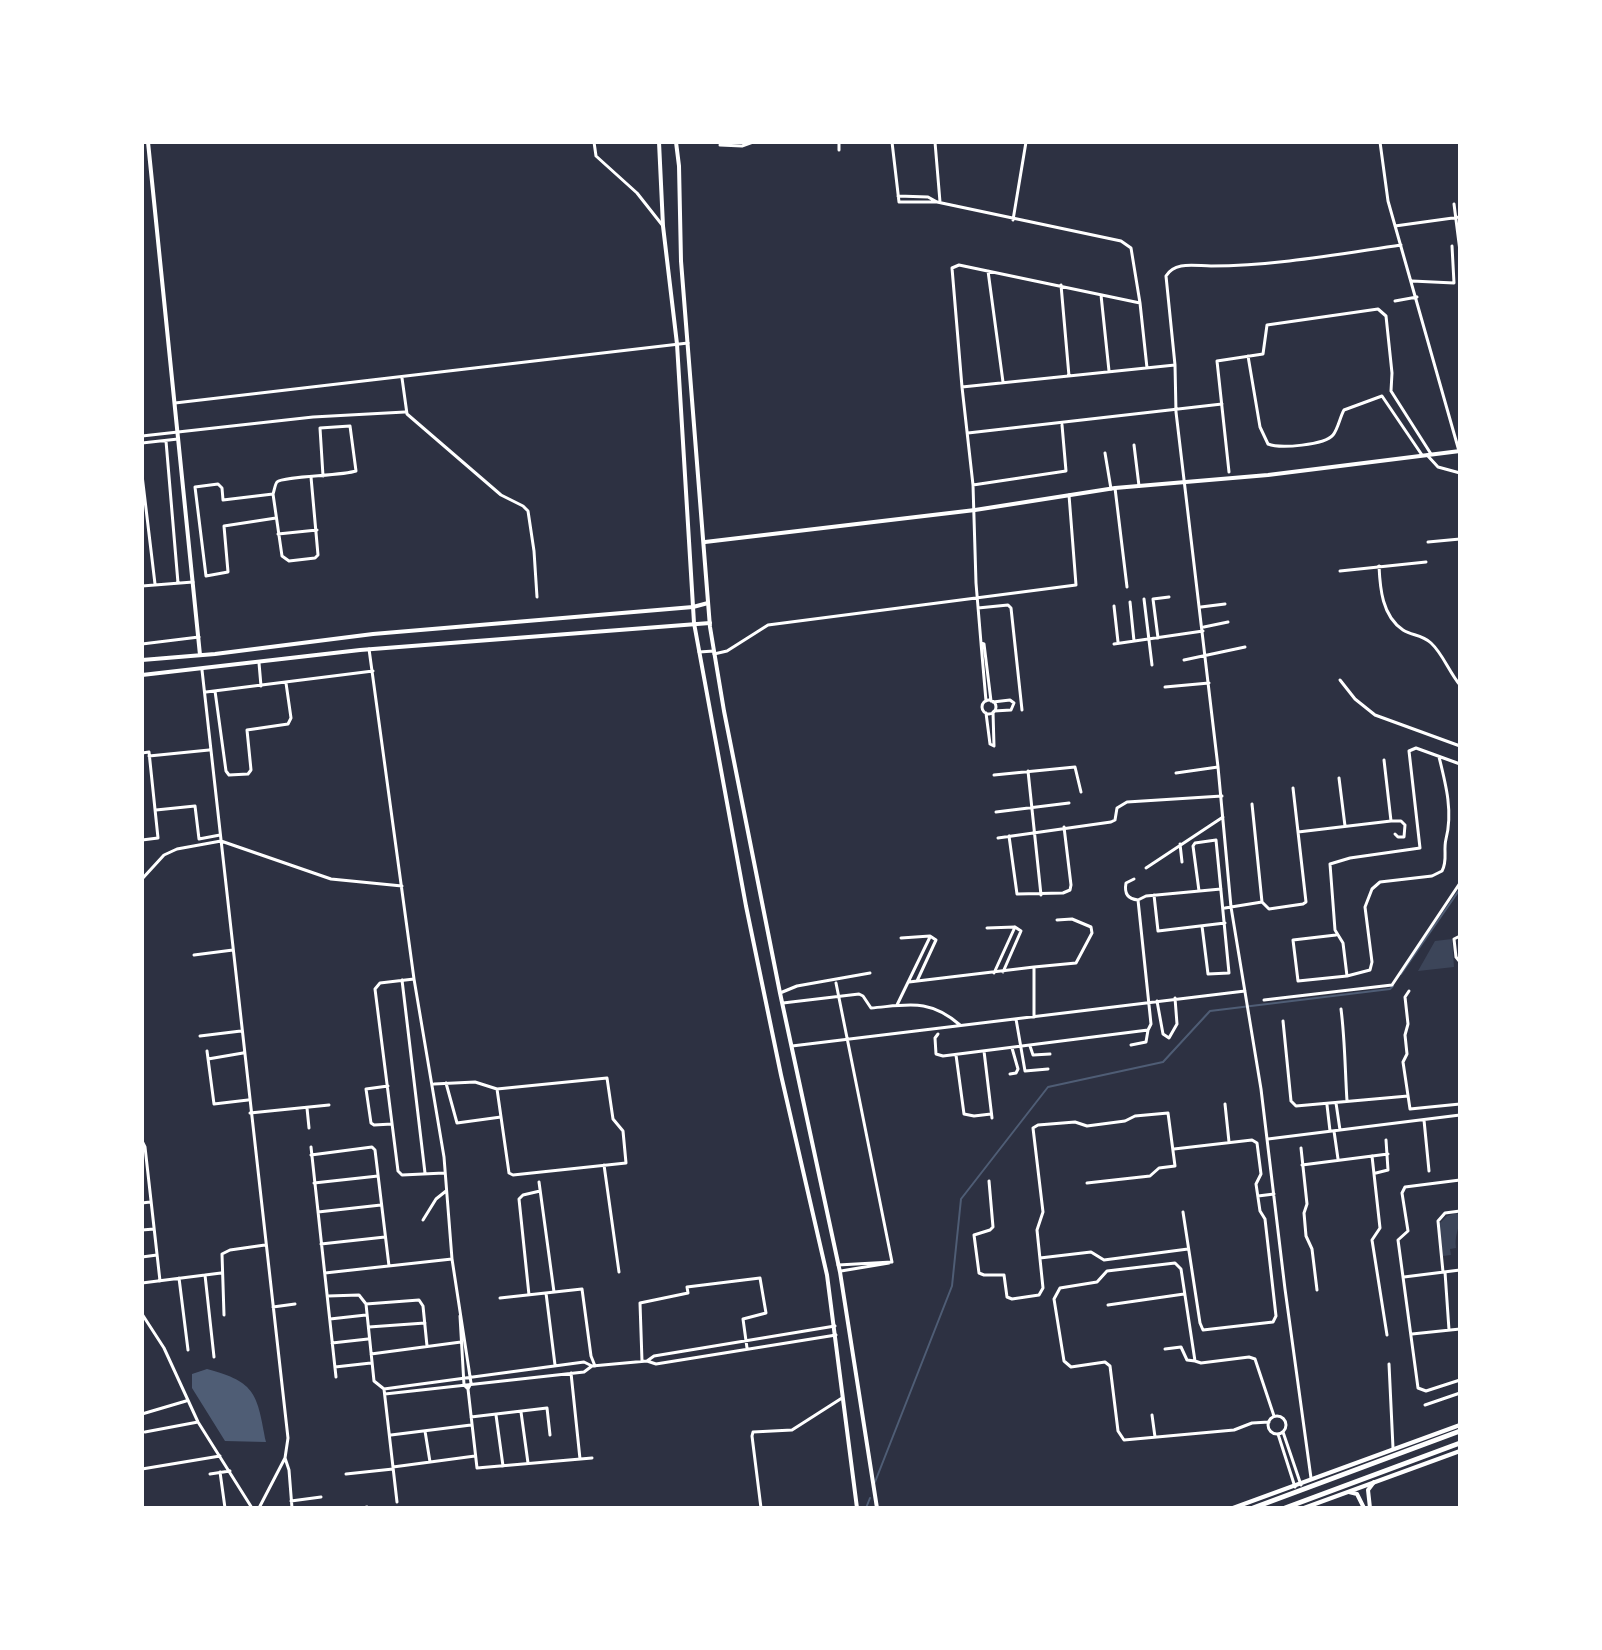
<!DOCTYPE html>
<style>
body{margin:0}
#map{position:relative;width:1602px;height:1650px;overflow:hidden;background:#2d3142;font-family:Mulish,sans-serif}
canvas{display:block}
.frame{position:absolute;inset:0;border:144px solid #fff;pointer-events:none}
</style>
<div id="map">
<canvas width="1602" height="1650"></canvas>
<div class="frame"></div>
</div>
<script>
const ctx = document.querySelector('canvas').getContext('2d');
ctx.lineJoin = 'round';
function paint(path, color) { ctx.fillStyle = color; ctx.fill(path, 'evenodd'); }
function strokePath(path, color, width, dash) { ctx.strokeStyle = color; ctx.lineWidth = width; ctx.lineCap = dash ? 'butt' : 'round'; ctx.setLineDash(dash || []); ctx.stroke(path); }
paint(new Path2D(`
 M1452,939L1454,967L1418,971L1435,941Z
 M1456,1213L1460,1215C1460,1228 1454,1235 1456,1248L1450,1249L1451,1255L1443,1256L1439,1224L1447,1216Z`), '#3c4559');
paint(new Path2D(`
 M207,1369C257,1382 257,1395 266,1442L225,1441L192,1388V1374Z`), '#4f5d75');
strokePath(new Path2D(`
 M1401,974L1460,889
 M875,1482L952,1286L961,1199L1048,1087L1163,1062L1210,1011L1390,989L1393,986
 M866,1508L870,1498`), '#4f5d75', 2);
strokePath(new Path2D(`
 M594,142L596,156L637,193L663,226
 M839,142V150
 M892,142L899,202H937
 M935,142L940,202
 M1380,142L1388,201L1459,451
 M720,145L742,146L753,142
 M898,196L928,197L937,202L1121,241L1131,248L1140,303L1147,368
 M1454,204L1460,251
 M1013,220L1026,142
 M1395,226L1460,217
 M988,271L1003,382
 M1412,281L1454,283L1452,246
 M1061,285L1069,376
 M1101,295L1109,371
 M1395,301L1417,297
 M1248,356L1260,427L1268,444C1280,449 1325,445 1333,435C1338,429 1340,417 1344,410L1382,396L1422,455
 M402,378L407,414L501,495L523,506L528,511L534,551L537,597
 M962,387L1175,365
 M175,403L688,343
 M968,433L1222,404
 M142,436L313,417L405,412
 M166,441L178,583
 M142,443L178,439
 M1134,445L1139,486
 M1105,453L1111,489
 M1427,455L1438,467L1460,473
 M1229,472L1217,361L1263,354L1267,325L1378,309L1386,316L1392,373L1391,391L1431,454
 M142,475L155,584
 M311,477L318,555L315,558L289,561L282,556L273,494C274,492 275,484 277,482C283,476 342,476 356,471L350,426L320,428L323,476
 M973,485L1066,471L1062,425
 M1115,488L1127,587
 M273,494L223,500L222,488L218,484L195,487L206,576L228,572L224,526L276,518
 M278,534L317,530
 M1428,542L1460,539
 M1379,566C1380,588 1382,616 1403,630C1412,636 1421,634 1431,643C1443,654 1449,672 1460,685
 M1340,571L1426,562
 M142,586L193,582
 M1144,599L1152,665
 M1130,602L1134,641
 M1114,606L1118,642
 M1201,607L1225,604
 M978,608L1008,605L1011,608L1022,710
 M1204,627L1228,622
 M1158,638L1153,599L1169,597
 M981,643L976,583L973,485L962,387L952,268L959,265L1140,303
 M142,644L199,637
 M1114,644L1203,631
 M369,649L414,979L444,1157L452,1259L471,1383L468,1389
 M699,652L714,651
 M714,654L727,651L768,625L1076,585L1069,495
 M1184,660L1245,647
 M259,663L261,686
 M202,670L288,1438L285,1458L259,1508
 M1340,680L1355,699L1375,715L1460,746
 M1165,687L1209,683
 M215,691L226,771L229,775L248,774L251,770L247,730L288,724L291,718L286,683
 M206,692L373,671
 M982 707a7 7 0 1 1 14 0a7 7 0 1 1-14 0Z
 M986,701L981,643L984,644L991,701
 M993,702L1010,700L1014,703L1011,710L994,711
 M986,713L990,744L994,746L993,712
 M142,753L149,752L158,838L142,840
 M149,756L209,750
 M1028,771L1041,895
 M1176,773L1218,767
 M994,775L1075,767L1081,792
 M1339,778L1345,826
 M156,810L195,806L199,839L220,835
 M996,812L1069,803
 M1391,821H1401L1405,825L1404,837H1398L1395,834
 M1298,832L1391,821L1384,760
 M1009,836L1017,894L1063,893L1070,890L1071,885L1064,827
 M998,838L1111,822L1115,820L1117,808L1127,802L1222,796
 M1180,844L1182,862
 M1146,868L1223,817
 M142,879L164,855L177,849L221,841L331,879L402,886
 M1134,879L1126,883C1124,894 1128,899 1138,900
 M1199,891L1193,846L1195,843L1216,840L1229,973L1208,974L1202,926
 M1154,895L1158,931L1225,923
 M1262,902L1269,909L1303,904L1306,902L1293,788
 M1225,908L1262,902L1252,804
 M987,928L1015,927L1021,931L1003,972
 M1336,935L1293,940L1298,981L1347,976L1370,970L1372,962L1365,907L1372,889L1380,882L1432,876L1442,871C1448,860 1443,851 1446,839C1453,812 1446,785 1439,757
 M1460,936L1454,939L1456,957L1460,962
 M901,938L930,936L936,940L917,981
 M194,955L233,950
 M1034,967L1076,963L1092,933L1091,927L1072,919L1057,920
 M994,973L1015,927
 M1347,976L1343,943L1335,930L1330,864L1350,858L1420,848L1409,751L1416,748L1460,764
 M414,979L380,983L375,989L398,1171L402,1175L444,1173
 M402,980L425,1173
 M909,982L1034,967V1017
 M836,983L892,1262
 M1409,991L1405,997L1408,1024L1405,1035L1407,1054L1403,1062L1410,1109L1460,1104
 M780,993L797,986L870,973
 M1264,1000L1392,985L1460,883
 M1157,1001L1163,1034L1169,1038L1177,1024L1175,998
 M783,1003L859,994L863,996L871,1008C908,1005 929,998 960,1025
 M897,1005L930,937
 M1341,1009C1345,1040 1345,1070 1347,1101
 M1016,1019L1025,1071L1048,1069
 M1283,1021L1291,1101L1296,1106L1408,1096
 M938,1034L935,1038L936,1054L943,1056L1148,1030L1151,1024L1138,900L1146,896L1221,889
 M200,1036L241,1031
 M1131,1045L1146,1042L1148,1030
 M792,1046L1245,991
 M1030,1046L1033,1055L1050,1054
 M207,1051L214,1104L248,1100
 M984,1051L992,1118
 M956,1055L964,1114L974,1116L991,1114
 M208,1059L243,1053
 M1460,1067V1078
 M1010,1074L1016,1073L1018,1069L1012,1048
 M446,1083L457,1123L501,1117
 M434,1084L475,1082L497,1089L607,1078L613,1119L623,1131L626,1163L513,1175L509,1173L497,1089
 M388,1086L366,1089L371,1123L374,1125L392,1124
 M1336,1103L1340,1130
 M1225,1104L1229,1142
 M1327,1105L1330,1131
 M307,1108L309,1128
 M250,1113L329,1105
 M1424,1120L1429,1171
 M1334,1131L1338,1159
 M1268,1139L1460,1115
 M142,1141L145,1147L160,1281
 M311,1147L336,1377
 M1301,1148L1307,1204L1304,1213L1306,1236L1312,1249L1317,1290
 M1174,1149L1252,1140L1257,1143L1261,1174L1256,1184L1260,1211L1265,1219L1276,1316L1273,1322L1203,1330L1200,1323L1183,1212
 M311,1155L372,1147L375,1150L389,1266
 M1372,1156L1380,1228L1372,1240L1387,1335
 M604,1165L619,1272
 M1302,1165L1388,1154
 M1376,1173L1388,1170L1386,1140
 M1460,1180L1405,1187L1402,1193L1408,1231L1398,1240L1418,1388L1426,1391L1460,1380
 M989,1181L993,1227L990,1230L974,1235L979,1273L984,1275H1004L1007,1297L1012,1299L1039,1295L1043,1288L1037,1230L1043,1212L1033,1128L1038,1125L1075,1122L1087,1126L1125,1121L1135,1116L1168,1113L1175,1166L1159,1168L1150,1176L1087,1183
 M539,1182L554,1292
 M314,1183L378,1176
 M1258,1196L1274,1194
 M142,1203L150,1202
 M318,1212L381,1205
 M423,1220L436,1199L446,1191
 M142,1230L154,1229
 M321,1244L385,1237
 M142,1257L157,1255
 M1040,1258L1091,1252L1104,1260L1188,1249
 M838,1265L892,1262
 M841,1271L889,1263
 M1443,1272L1438,1221L1445,1213L1460,1211
 M1445,1272L1449,1330
 M325,1273L452,1259
 M205,1275L214,1357
 M1404,1277L1460,1270
 M179,1278L188,1350
 M142,1283L221,1273
 M546,1293L555,1365
 M529,1295L519,1199L523,1195L540,1191
 M328,1296L359,1295L366,1304L374,1381L384,1389L397,1502
 M500,1298L582,1289L591,1356L595,1366
 M366,1304L419,1300L423,1306L427,1346
 M1108,1305L1184,1294
 M273,1307L295,1304
 M142,1314L164,1348L198,1422L252,1508
 M224,1315L222,1254L230,1250L265,1245
 M460,1316L464,1385L468,1389L477,1468L592,1458
 M330,1319L366,1315
 M369,1327L425,1323
 M1412,1334L1460,1329
 M332,1343L368,1339
 M1165,1349L1181,1347L1187,1360L1195,1361
 M371,1354L461,1342
 M642,1361L640,1303L688,1293L687,1287L760,1278L766,1313L743,1319L747,1348
 M647,1361L656,1364L836,1335
 M1389,1364L1393,1448
 M335,1367L371,1363
 M571,1373L580,1459
 M384,1389L584,1362L592,1366L647,1361L654,1356L835,1326
 M385,1394L584,1372L592,1366
 M1425,1405L1460,1393
 M521,1412L528,1463
 M142,1414L186,1401
 M496,1415L503,1466
 M1152,1415L1155,1437
 M1268 1425a9 9 0 1 1 18 0a9 9 0 1 1-18 0Z
 M471,1417L547,1408L550,1435
 M1269,1422L1252,1423L1234,1430L1124,1440L1118,1431L1110,1366L1105,1362L1071,1367L1064,1361L1054,1299L1060,1288L1097,1282L1107,1271L1175,1263L1181,1269L1195,1361L1201,1363L1249,1357L1255,1359L1274,1416
 M425,1431L430,1462
 M145,1432L198,1422
 M1283,1432L1301,1485
 M1278,1434L1295,1487
 M391,1435L471,1425
 M285,1458L289,1470L292,1508
 M393,1467L475,1456
 M142,1469L220,1456
 M220,1472L225,1508
 M210,1474L230,1471
 M346,1474L393,1469
 M1311,1478L1285,1289L1261,1089L1231,907L1218,767L1176,412L1175,365L1166,276C1175,261 1195,266 1211,266C1274,266 1339,254 1401,245
 M291,1501L321,1497
 M363,1508L367,1507
 M761,1508L752,1436L753,1432L792,1430L842,1398`), '#fff', 3);
strokePath(new Path2D(`
 M148,142L200,655
 M705,542L975,510L1115,488L1268,475L1460,451
 M142,660L215,654L373,634L693,607L708,603
 M142,675L360,650L710,623
 M1349,1492L1357,1494L1364,1508
 M1370,1508L1368,1490L1374,1482`), '#fff', 4);
strokePath(new Path2D(`
 M659,142L663,226L677,344L694,623L746,906L781,1075L827,1275L857,1508
 M676,142L679,166L681,261L710,627L724,711L780,993L840,1272L877,1508
 M1233,1508L1460,1425
 M1304,1508L1460,1451`), '#fff', 4);
strokePath(new Path2D(`
 M1253,1508L1460,1431
 M1285,1508L1460,1443`), '#fff', 5);
</script>
